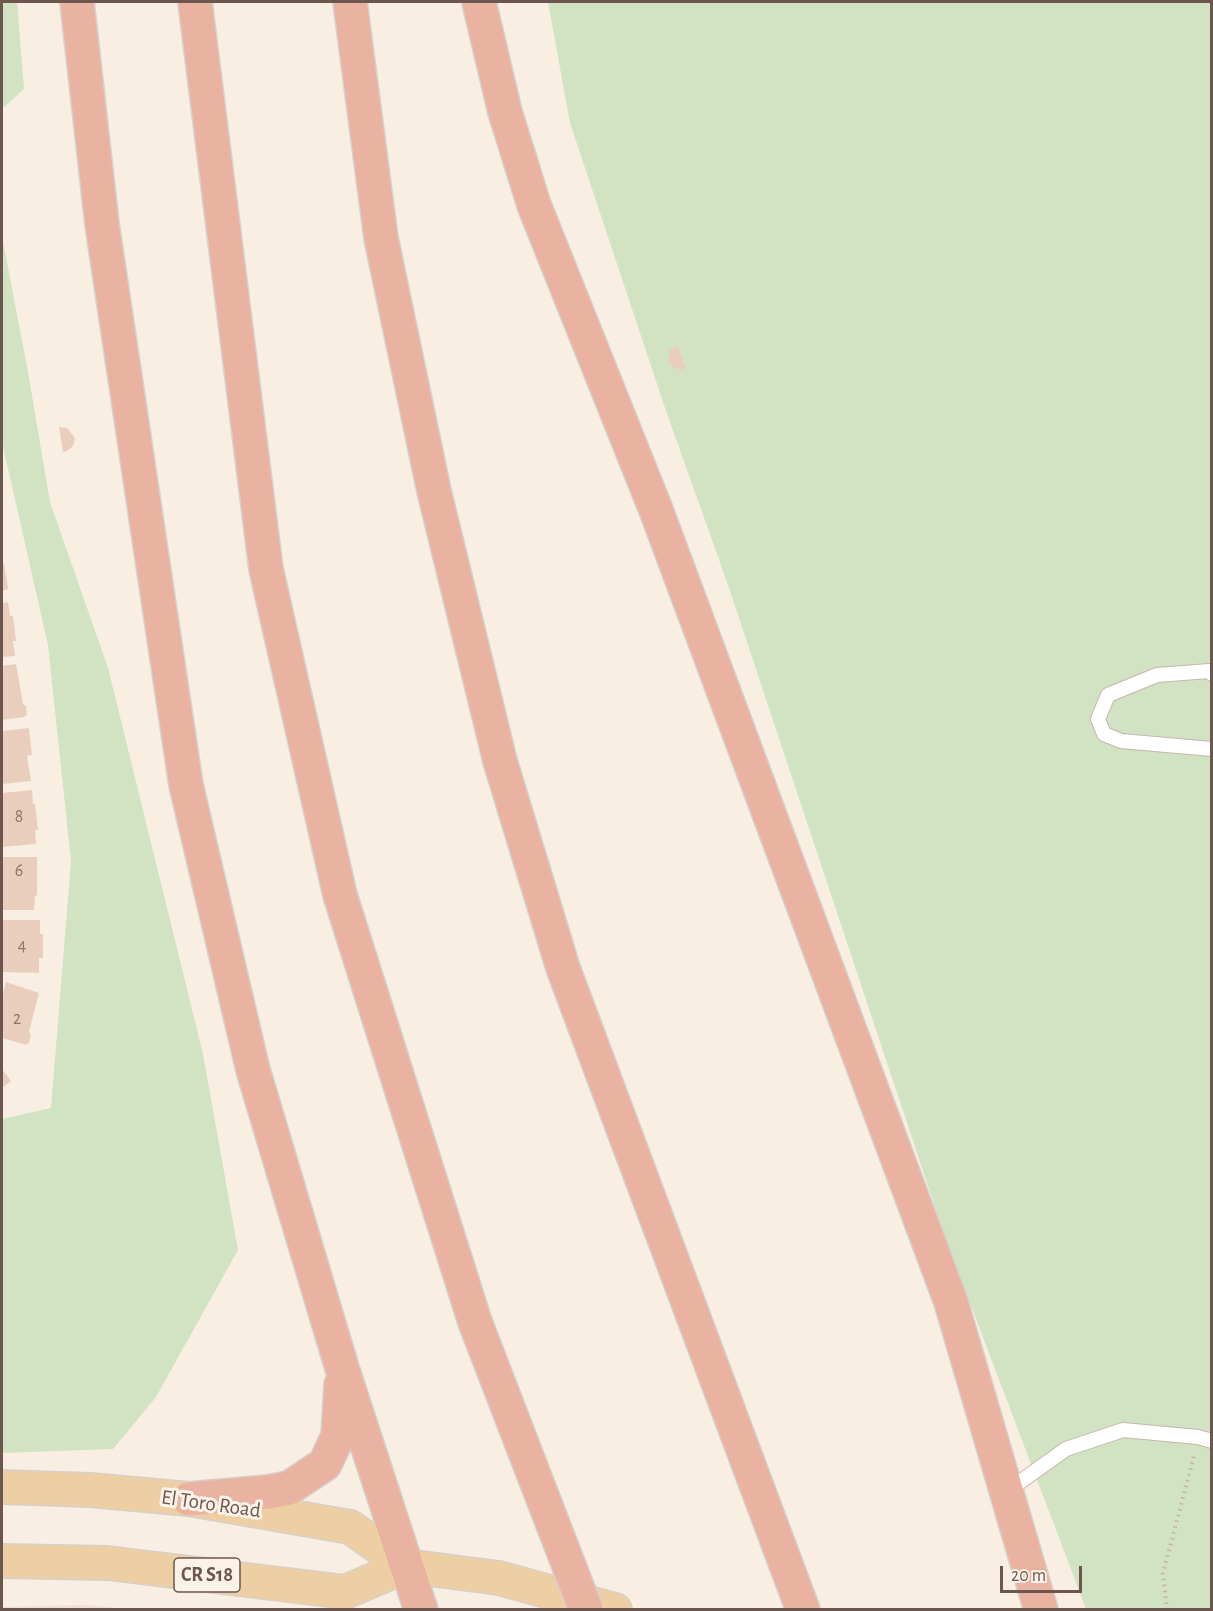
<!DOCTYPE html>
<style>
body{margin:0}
#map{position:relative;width:1213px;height:1611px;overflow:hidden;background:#f8efe2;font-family:"Alegreya Sans",sans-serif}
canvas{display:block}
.frame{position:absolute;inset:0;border:3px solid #6c564d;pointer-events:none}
.scale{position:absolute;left:1000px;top:1566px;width:82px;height:27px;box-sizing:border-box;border:3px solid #6c564d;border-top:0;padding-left:8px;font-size:18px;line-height:21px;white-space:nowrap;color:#6c564d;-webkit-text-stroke:4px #fcf3e8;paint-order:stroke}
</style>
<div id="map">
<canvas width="1213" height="1611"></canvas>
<div class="frame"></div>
<div class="scale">20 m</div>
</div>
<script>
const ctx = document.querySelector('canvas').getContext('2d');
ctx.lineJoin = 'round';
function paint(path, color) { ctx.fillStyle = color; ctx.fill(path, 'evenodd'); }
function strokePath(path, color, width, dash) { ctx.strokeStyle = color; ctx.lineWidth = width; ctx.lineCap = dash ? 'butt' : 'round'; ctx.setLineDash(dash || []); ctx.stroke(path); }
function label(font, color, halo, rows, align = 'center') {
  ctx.font = font + ' "Alegreya Sans",sans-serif'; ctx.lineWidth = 6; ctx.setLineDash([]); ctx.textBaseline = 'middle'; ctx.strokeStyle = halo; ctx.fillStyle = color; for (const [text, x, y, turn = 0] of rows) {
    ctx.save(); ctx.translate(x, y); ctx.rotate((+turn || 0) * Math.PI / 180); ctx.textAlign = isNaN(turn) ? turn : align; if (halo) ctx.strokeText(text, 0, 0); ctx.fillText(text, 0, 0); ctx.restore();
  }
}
paint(new Path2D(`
 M86,1605L129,1609H2V1607Z`), '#eee0d2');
paint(new Path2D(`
 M2,2H17L24,89L2,109Z
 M548,2H1211V1609H1086L945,1237L727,582L666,411L570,123Z
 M2,236L28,372L50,502L108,668L203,1054L238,1250L156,1397L113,1449L2,1453V1119L51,1108L71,861L48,645L2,442Z`), '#d1e3c3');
paint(new Path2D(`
 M677,345L686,368L682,370L674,368L668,362L670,350Z
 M59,427L67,428L75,438L73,446L67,451L63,452Z
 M2,563H4L8,589L2,591Z
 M8,602L10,616H13L16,641H13L15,656L2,657V603Z
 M16,664L23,704L26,706L27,714L24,717L2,720V666Z
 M29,728L32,755L27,756L31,781L2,784V731Z
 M32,790L33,804H35L38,830H35L36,844L2,847V793Z
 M2,857H37V895L35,896L34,910H2Z
 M2,920H40V934H43V958H39V973L2,972Z
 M6,982L39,993L29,1032L31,1034L29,1043L26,1045L2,1038V998Z
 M2,1069L11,1081L2,1088Z`), '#e9cebe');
const lane = new Path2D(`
 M1212,674L1209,671L1157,675L1108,695L1098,719L1104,734L1121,741L1212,749
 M1006,1492L1066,1449L1123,1430L1198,1437L1212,1441`);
const primary = new Path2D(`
 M2,1487L90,1490L189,1499L350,1527L406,1566L499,1578L615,1610
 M2,1561L108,1563L345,1592L406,1566`);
const highway = new Path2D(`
 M77,2L102,224L186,785L253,1070L342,1368L421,1610
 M195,2L266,569L340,895
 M350,2L381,238L434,491L500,761L563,968L803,1610
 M479,2L505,112L534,205L656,510L951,1302L1041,1610
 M189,1499L268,1492L289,1488L325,1464L338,1436L341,1385`);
strokePath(lane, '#c7b6ac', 16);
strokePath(primary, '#d6d0cd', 36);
strokePath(highway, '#d6d0cd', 36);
strokePath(new Path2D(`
 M1167,1610L1163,1573L1194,1456`), '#cdb1a2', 4, [1.5, 4.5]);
strokePath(lane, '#fff', 14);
strokePath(primary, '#eecfa3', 33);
strokePath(highway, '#eab2a1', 33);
const highwayBridge = new Path2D(`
 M340,895L475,1322L586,1610`);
strokePath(highwayBridge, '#d6d0cd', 36, []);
strokePath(highwayBridge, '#eab2a1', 33);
label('18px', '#8b7469', null, [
 ["8",19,817],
 ["6",19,871],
 ["4",22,946],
 ["2",17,1019]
]);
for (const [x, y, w] of [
 [207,1575,66]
]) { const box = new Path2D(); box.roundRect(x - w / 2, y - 17, w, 34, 4.5); ctx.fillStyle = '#fcf3e8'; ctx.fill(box); strokePath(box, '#6c564d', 1.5); }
label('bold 20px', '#6c564d', null, [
 ["CR S18",207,1575]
]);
label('21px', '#6c564d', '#fcf3e8', [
 ["El Toro Road",211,1504,8]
]);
</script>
